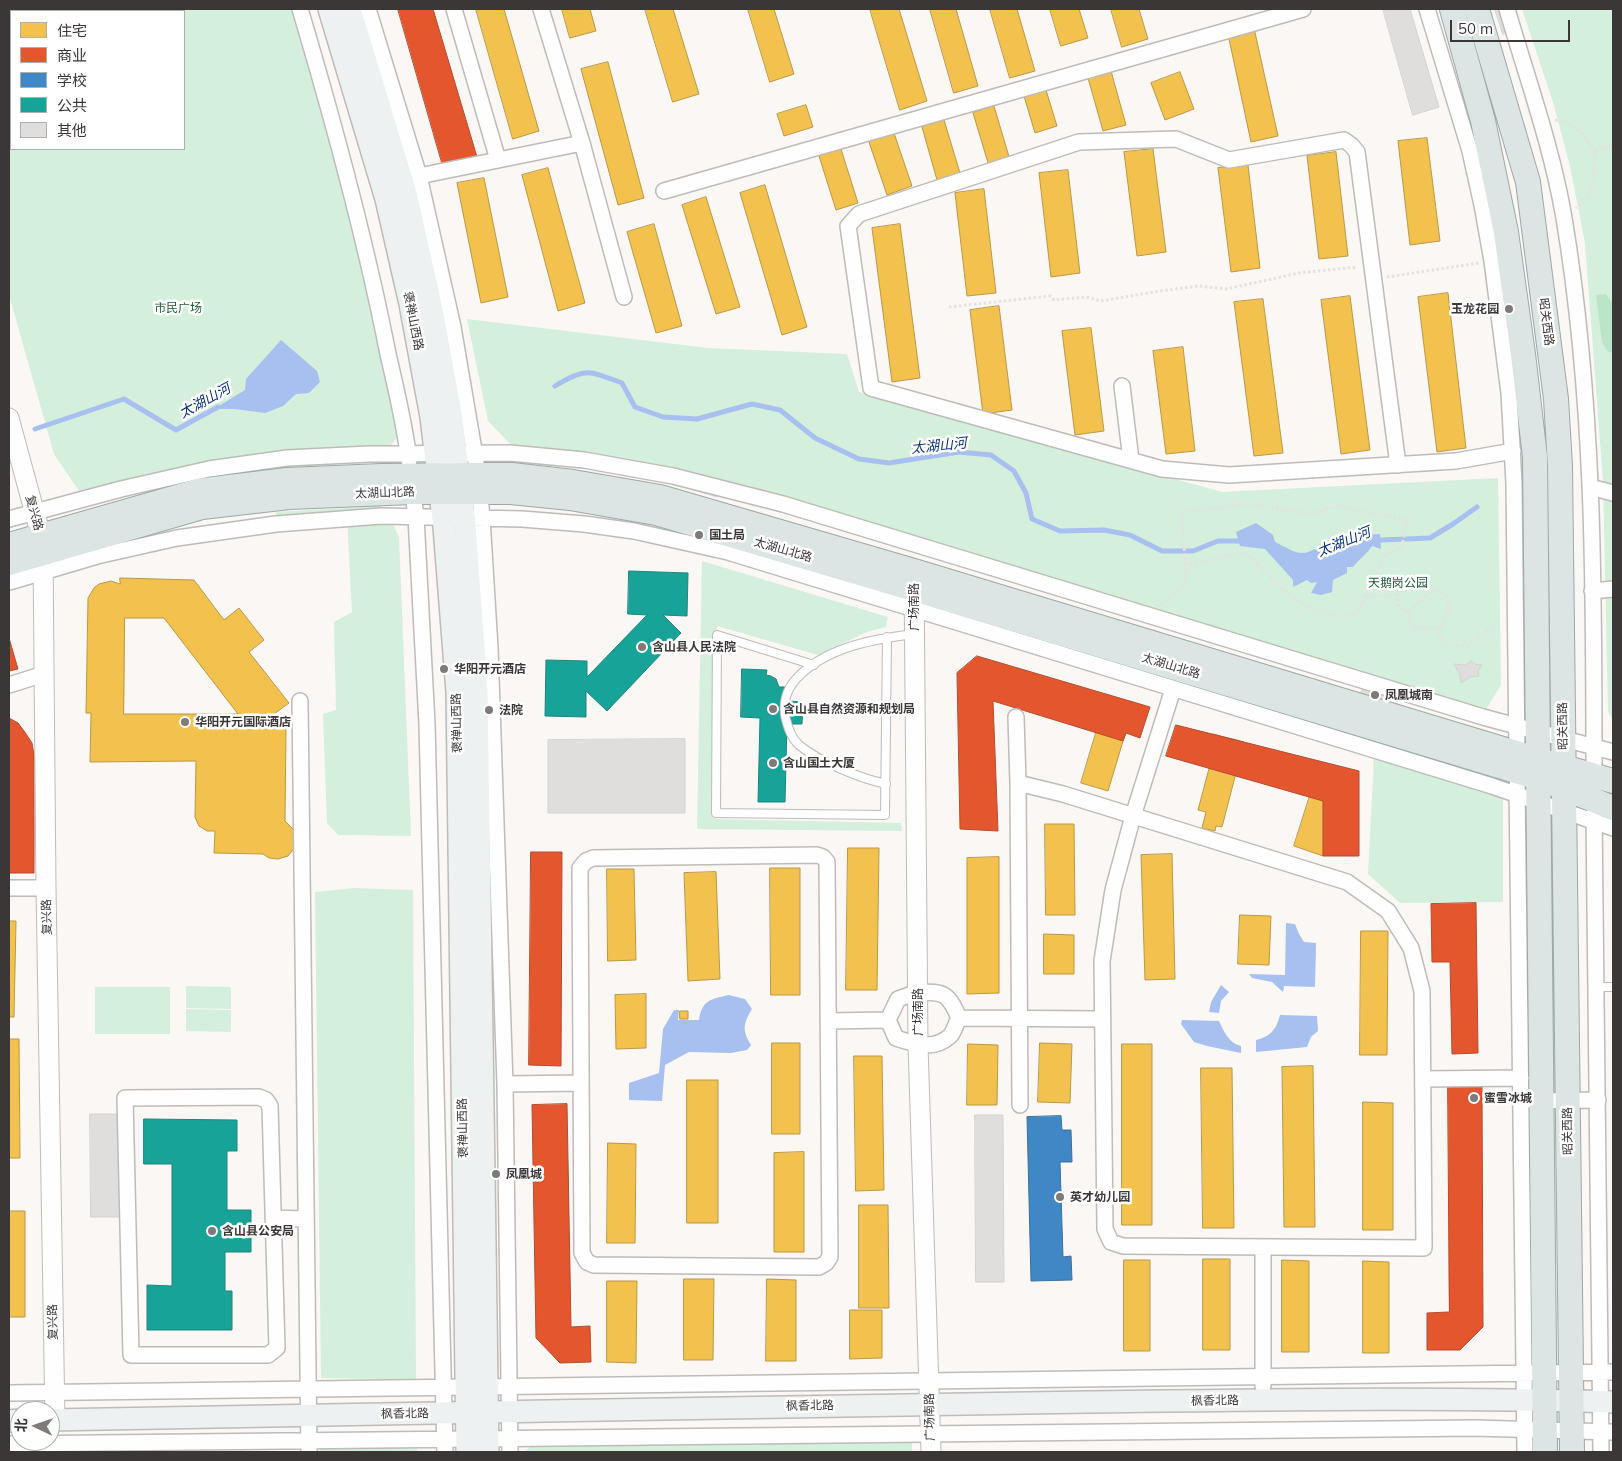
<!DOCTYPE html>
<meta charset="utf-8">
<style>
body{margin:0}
#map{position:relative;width:1622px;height:1461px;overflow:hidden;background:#faf7f5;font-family:Mulish,"Noto Sans SC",sans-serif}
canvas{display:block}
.frame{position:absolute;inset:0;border:10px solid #3a3736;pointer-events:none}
.legend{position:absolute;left:10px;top:10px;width:175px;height:140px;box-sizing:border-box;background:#fff;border:1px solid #b0afaf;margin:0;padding:6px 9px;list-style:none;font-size:15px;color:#3a3736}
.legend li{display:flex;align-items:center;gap:10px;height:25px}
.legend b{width:25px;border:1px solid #b0afaf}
.north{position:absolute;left:10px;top:1401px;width:50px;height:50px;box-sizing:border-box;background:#fff;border:1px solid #b0afaf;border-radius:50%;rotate:273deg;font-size:14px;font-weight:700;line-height:20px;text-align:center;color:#3a3736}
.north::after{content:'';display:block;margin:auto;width:18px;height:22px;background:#7d7a79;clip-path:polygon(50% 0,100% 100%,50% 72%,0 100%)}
.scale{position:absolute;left:1450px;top:20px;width:120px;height:22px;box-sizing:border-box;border:2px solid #3a3736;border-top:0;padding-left:6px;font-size:15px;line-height:18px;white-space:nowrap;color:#3a3736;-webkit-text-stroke:4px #fff;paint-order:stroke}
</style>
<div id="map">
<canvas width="1622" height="1461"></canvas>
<div class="frame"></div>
<ul class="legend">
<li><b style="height:14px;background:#f2c14e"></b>住宅</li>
<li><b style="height:14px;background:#e4572e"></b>商业</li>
<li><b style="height:14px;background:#3f88c5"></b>学校</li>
<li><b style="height:14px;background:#17a398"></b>公共</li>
<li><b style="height:14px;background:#e0dedc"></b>其他</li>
</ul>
<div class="north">北</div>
<div class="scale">50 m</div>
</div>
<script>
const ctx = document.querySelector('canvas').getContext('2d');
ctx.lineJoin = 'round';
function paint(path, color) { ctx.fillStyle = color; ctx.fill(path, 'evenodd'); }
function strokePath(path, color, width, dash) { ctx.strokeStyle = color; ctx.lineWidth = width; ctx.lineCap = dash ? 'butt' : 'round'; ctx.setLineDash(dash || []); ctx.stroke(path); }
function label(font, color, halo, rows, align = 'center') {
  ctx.font = font + ' Mulish,"Noto Sans SC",sans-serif'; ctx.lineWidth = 5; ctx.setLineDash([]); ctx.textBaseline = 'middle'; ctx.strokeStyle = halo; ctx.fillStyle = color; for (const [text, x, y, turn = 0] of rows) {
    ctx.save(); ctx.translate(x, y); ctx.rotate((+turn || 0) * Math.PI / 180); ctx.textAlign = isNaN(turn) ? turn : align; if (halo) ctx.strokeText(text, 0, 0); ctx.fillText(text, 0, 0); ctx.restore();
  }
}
paint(new Path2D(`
 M9,9H293L361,242L397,438L384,453L293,455L84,498L54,454L9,295ZM11,11H184V149H11Z
 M1522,9H1613V720L1608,711L1603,481L1585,243L1570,166L1553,102Z
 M467,319L708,348L847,354L859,392L1222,492L1498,478L1501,685L1483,714L663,466L516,450L488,421Z
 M381,506L392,522L399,537L411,836L338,835L327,823L323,714L336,710L334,622L352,612L347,518L276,522V512Z
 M702,561L888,617L886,627L867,632L818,655L717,626L716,819L901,823L902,831L697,829Z
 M1374,758L1503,797V902L1400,903L1368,874Z
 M354,888L413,890L416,1380L321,1378L315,892Z
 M186,986L231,987V1009L186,1008Z
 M95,987H170V1034H95Z
 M186,1009L231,1010V1032L186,1031Z
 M912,1434V1452H524L537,1442Z
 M320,1444L415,1445L418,1452H320Z`), '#d4efdc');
paint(new Path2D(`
 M1606,294L1613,304V353L1607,351L1602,342L1596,295Z`), '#bae5c8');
paint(new Path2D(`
 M281,340L317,371L320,382L309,393L296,394L283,406L265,413L235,409H214L245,390L246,379Z
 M1256,523L1273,535L1275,542C1288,548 1301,559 1314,549L1320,551L1350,539L1355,542L1364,535L1380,534L1381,549L1372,546C1367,554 1359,559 1353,567H1347V573L1333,580L1332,592L1321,595L1311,593L1317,582L1311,583L1307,580L1293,587V580L1265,549L1240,546L1236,532Z
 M1286,923L1295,924L1299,934L1304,942L1316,943L1315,987L1284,986L1283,992L1272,982L1252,978L1249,974L1285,975Z
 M1221,985L1229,992L1221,1001L1219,1013L1209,1012L1211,1002Z
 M729,995L745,999L752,1009C743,1024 742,1030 751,1045L747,1050L731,1053L689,1052L665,1065L662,1101L629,1100V1083L659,1073L663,1029L674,1010H679L678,1020H699C702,1000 711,999 729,995Z
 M1280,1015L1317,1016L1318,1031L1311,1037L1307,1047L1256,1052V1040C1271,1036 1276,1030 1280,1015Z
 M1182,1020L1219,1021C1224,1032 1229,1043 1241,1046V1053L1207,1046L1194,1042L1181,1024Z`), '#a7c0ef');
const homes = new Path2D(`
 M415,9H432L471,146L447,153L407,11Z
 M476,9H504L539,131L513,139Z
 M562,9H590L596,31L570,38Z
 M645,9H673L699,94L673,102Z
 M748,9H774L794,74L770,82Z
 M870,9H899L927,101L900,110Z
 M930,9H956L978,86L954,93Z
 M990,9H1017L1035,71L1010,78Z
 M1050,9H1079L1088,38L1061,46Z
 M1111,9H1139L1148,39L1122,47Z
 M1254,28L1278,136L1251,142L1228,34Z
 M608,62L644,198L618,205L581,69Z
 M1111,71L1126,125L1103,131L1088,78Z
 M1180,72L1194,109L1165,120L1151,83Z
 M1046,90L1057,126L1035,133L1024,96Z
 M806,105L813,127L784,136L777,114Z
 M994,106L1010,160L989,166L973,113Z
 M944,120L960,173L937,180L922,127Z
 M894,133L912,186L887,195L869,142Z
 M1427,138L1440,241L1410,245L1398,141Z
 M841,149L858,203L836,210L819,156Z
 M1153,149L1166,252L1137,256L1124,152Z
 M1336,152L1348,256L1319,259L1307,156Z
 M1248,165L1260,268L1231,272L1218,168Z
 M548,168L585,303L558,311L522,175Z
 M1068,170L1080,273L1051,277L1039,173Z
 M484,178L508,297L481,303L457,183Z
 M765,185L807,327L782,335L740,193Z
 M984,189L996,293L967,296L955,193Z
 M706,197L740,307L716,314L682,205Z
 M654,224L682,326L656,333L627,232Z
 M900,224L920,378L892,382L872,228Z
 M1448,293L1466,448L1437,452L1418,297Z
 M1350,296L1370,450L1341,454L1321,300Z
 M1263,299L1283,453L1254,456L1234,302Z
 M999,306L1012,410L983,414L970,310Z
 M1091,328L1104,431L1075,435L1062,331Z
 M1183,347L1195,451L1166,454L1153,351Z
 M120,578L194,580L224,620L239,608L264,640L249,652L289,703L274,714L286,730L285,821L295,831L296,846L288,856L278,859L269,858L263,854L214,853L215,831H207L199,826L195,817L196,761L90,762L91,713H86L88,598L94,588L99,584L111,581L120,584ZM125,618H164L238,714H124Z
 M1106,700L1133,708L1108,791L1081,783Z
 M1213,734L1244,742L1222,827L1216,826L1215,831L1202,828L1206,812L1198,810L1211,761L1213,762L1215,753L1208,752Z
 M1320,764L1349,774L1323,856L1294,846Z
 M1045,824H1074L1075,915H1046Z
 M848,848H879L877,990H846Z
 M1172,854L1175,979L1145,980L1141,855Z
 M999,857V993L967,994V858Z
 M770,868H800V995H771Z
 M607,869H634L636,960L608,961Z
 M716,872L720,979L688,981L684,873Z
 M1240,915L1271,916L1269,965L1238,964Z
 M9,921H16L14,1017H9Z
 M1361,931H1388L1387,1055H1360Z
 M1044,934L1074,935V974H1044Z
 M646,994V1048L616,1049L615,995Z
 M680,1011H688V1019H680Z
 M9,1039H19L20,1158H9Z
 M772,1043H800V1134H772Z
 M1040,1043L1072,1044L1070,1103L1038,1102Z
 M968,1044L998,1045L997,1105H967Z
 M1122,1044H1152V1225H1122Z
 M854,1056H882L884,1190L856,1191Z
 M1313,1066L1315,1227H1284L1282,1067Z
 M1201,1068H1232L1234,1228H1203Z
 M687,1080H718V1223H687Z
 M1363,1102L1393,1103V1230H1363Z
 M608,1143L636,1144L635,1243H607Z
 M804,1152V1252H774V1153Z
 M541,1174H568L569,1299H542Z
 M859,1205H888L889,1308H859Z
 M9,1211H25V1317H9Z
 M1203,1259H1230V1350H1203Z
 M1124,1260H1150V1351H1124Z
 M1282,1260L1309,1261V1352H1282Z
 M1363,1261L1389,1262V1353H1363Z
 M684,1279H714L713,1360H684Z
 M767,1279L796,1280V1361H766Z
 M607,1281H637L636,1363L607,1362Z
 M850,1310H882V1358L850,1359Z`);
paint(homes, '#f2c14e');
strokePath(homes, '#bb9847', 1);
const shops = new Path2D(`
 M398,9H433L477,157L443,166Z
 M9,638L18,669L9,671Z
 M977,656L1150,707L1140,738L1126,733L1123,741L993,701L998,831L960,829L957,673Z
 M9,718L18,723L24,731L32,743L34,755V873H9Z
 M1176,725L1359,771V856H1323V801L1166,756Z
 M531,852H562L561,1066L529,1065Z
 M1476,903L1478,1053L1452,1054L1450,962H1432L1431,904Z
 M1448,1087H1482L1483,1327L1460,1350H1427V1313L1449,1312Z
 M567,1104L571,1327L590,1326L591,1362L560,1363L536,1338L532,1105Z`);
paint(shops, '#e4572e');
strokePath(shops, '#b14d30', 1);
const schools = new Path2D(`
 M1061,1116L1062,1130H1071L1072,1162H1060L1063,1257L1071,1256L1072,1280L1031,1281L1027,1117Z`);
paint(schools, '#3f88c5');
strokePath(schools, '#3e709a', 1);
const public = new Path2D(`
 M629,571L688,573L687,616L663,615L681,633L607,711L586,691V717L545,716L546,660L587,661V677L647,615L628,614Z
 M742,669L767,670L766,675L771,676L776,679L779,687H788V701L803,702L802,724H787L785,802H758L760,718L741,717Z
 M144,1119L237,1120V1151H227V1210H251V1252H225V1291H232V1330H147V1285L172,1286V1164H144Z`);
paint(public, '#17a398');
strokePath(public, '#22837b', 1);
strokePath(new Path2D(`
 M555,386C585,367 590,371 622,383L635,407L663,417L697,419L752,404L780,410L815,438L859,459L889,463L959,452L991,455L1014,471L1026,493L1032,519L1060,531L1104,530L1130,535L1162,551H1193L1218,541H1245
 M35,429L124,399L176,430L218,407
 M1375,542L1381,540L1430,538L1453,524L1477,507`), '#a7c0ef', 5);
const building = new Path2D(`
 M1383,9H1410L1439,107L1413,115Z
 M1495,9H1500L1507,33L1503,34Z
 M695,485L718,492L717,497L694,490Z
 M1471,661L1475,664L1482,665L1478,671L1479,676L1470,677L1461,683L1460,675L1454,664L1465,665Z
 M1363,688L1386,695L1384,700L1361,693Z
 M685,739V813H548V740Z
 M90,1114H120L121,1217H91Z
 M975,1115H1003L1004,1282H976Z`);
paint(building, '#e0dedc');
strokePath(building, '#d5d2d1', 1);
const service = new Path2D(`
 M814,665L717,635L716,813L885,815L887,637
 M886,784C859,778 820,762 799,745C790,737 787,725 785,715C783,698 788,686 801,674C831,646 875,639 914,634
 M1596,987H1613`);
const minor = new Path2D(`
 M300,9C334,123 365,237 388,354C396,389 405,425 409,461
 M368,9L419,176L453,327L476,462
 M454,9L498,160
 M541,9L582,143L624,297
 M1427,9L1470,151L1482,205L1492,261L1509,393L1514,483L1517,760
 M1507,9C1527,78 1552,147 1564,218C1595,404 1594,595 1594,783
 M419,176L582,143
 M664,191L1303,9
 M1122,386L1131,460
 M1398,465L1357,152L1351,145L1344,140L1229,160L1176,139L1079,142L859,214L848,226L871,388L1162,469L1229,475L1456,461L1513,451
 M412,484L416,517L427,724L445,1452
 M479,484L482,518L490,648L505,1084L510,1452
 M1590,487L1613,493
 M9,519L121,489L209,469L287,458L369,454L510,453L584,460L673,476L783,504L1483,717L1613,752
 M9,582L97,556L177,538L276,524L381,516L522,519L584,524L634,531L728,552L1492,786L1613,828
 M1592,591L1613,589
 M9,685L44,674
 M300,701L309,1452
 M1016,717L1018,783L1020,1105
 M1018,783L1063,794L1347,882L1388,911L1411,948L1422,991L1424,1248L1123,1246L1111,1242L1105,1229L1102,961L1113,890L1133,816L1173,689
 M1517,785L1525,1452
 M1594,814L1601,1452
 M817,855L823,857L827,862L830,1257L826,1263L819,1267L594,1265L587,1262L582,1253L580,868L586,861L593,858Z
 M9,888H46
 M918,992C945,992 948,993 959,1018C956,1023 954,1032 950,1036C934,1051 914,1044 896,1038L888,1020L898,999Z
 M959,1018L1102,1019
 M828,1021L888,1020
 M1423,1079L1521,1078
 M505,1084L581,1083
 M259,1097L266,1100L270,1106L277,1348L268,1355H131L125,1098Z
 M1533,1101L1598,1100
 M273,1218L306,1219
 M1263,1247V1386
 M9,1393L1613,1372
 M9,1444L1475,1428L1613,1432`);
const tertiary = new Path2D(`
 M9,418L41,536L43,553L46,888L55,1420
 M914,576L918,1045L931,1452`);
const secondary = new Path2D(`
 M329,9L386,199L410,304L431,417L444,527L457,692L467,1452
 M350,9L406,194L430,300L451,414L465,525L477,691L488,1452
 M50,1420C396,1415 741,1406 1087,1402C1262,1400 1438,1397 1613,1402
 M9,1421L20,1420`);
const primary = new Path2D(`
 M1452,9L1483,121L1506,232L1523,354L1535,457L1545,1452
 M1477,9L1528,182L1556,399L1560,466L1572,1452
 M9,545L198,491L287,480L381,476L478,475H512L573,482L660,497L914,571L1539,760L1613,781
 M9,563L202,507L289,497L413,492H511L570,498L656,513L914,589L1539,778L1613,808`);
strokePath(service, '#bebbb9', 10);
strokePath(minor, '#bebbb9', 18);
strokePath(tertiary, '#bebbb9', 21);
strokePath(secondary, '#bebbb9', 24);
strokePath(primary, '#9ba9a7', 26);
strokePath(new Path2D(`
 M1555,120L1567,122L1582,133L1595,151L1594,180L1587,198L1576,208
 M1595,151L1613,145
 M1387,277L1479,263
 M949,307L1050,296L1054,300L1086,297L1101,301L1160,291L1199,286L1226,289L1299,273L1357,267
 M1185,565L1241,554C1254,555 1256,564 1265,572C1286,594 1310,615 1341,616C1355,616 1361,608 1366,596
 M1162,605L1187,581L1181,512L1245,504L1257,505L1304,513L1316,512L1338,506H1344L1355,510L1408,520L1401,549C1381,553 1381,562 1375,578C1372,584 1368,590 1366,596L1379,597L1398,593L1399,608L1406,611L1411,610L1431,591H1441L1447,597L1449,611L1439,633L1442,641L1448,645L1468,646L1495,625
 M1406,611L1415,629L1441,628`), '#e3e2e1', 3, [2.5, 2.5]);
strokePath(service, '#fefefe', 8);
strokePath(minor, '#fefefe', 15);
strokePath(tertiary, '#fefefe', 19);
strokePath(secondary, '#edf1f1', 21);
strokePath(primary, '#dce4e4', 24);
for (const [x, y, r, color] of [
 [1509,309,5,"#7d7a79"],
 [699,535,5,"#7d7a79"],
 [642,647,5,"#7d7a79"],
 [444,669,5,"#7d7a79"],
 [1375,695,5,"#7d7a79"],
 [773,709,5,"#7d7a79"],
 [489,710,5,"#7d7a79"],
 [185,722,5,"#7d7a79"],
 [773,763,5,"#7d7a79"],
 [1474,1098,5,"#7d7a79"],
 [496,1174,5,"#7d7a79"],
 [1060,1197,5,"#7d7a79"],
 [212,1231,5,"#7d7a79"]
]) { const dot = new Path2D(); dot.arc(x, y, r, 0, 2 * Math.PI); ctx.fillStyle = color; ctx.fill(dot); strokePath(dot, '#fff', 2); }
label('12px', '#1d5939', '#fff', [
 ["市民广场",178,308],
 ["天鹅岗公园",1398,583]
]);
label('bold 12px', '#3a3736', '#fff', [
 ["玉龙花园",1499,309,"right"],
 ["国土局",709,535],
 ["含山县人民法院",652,647],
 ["华阳开元酒店",454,669],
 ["凤凰城南",1385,695],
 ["含山县自然资源和规划局",783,709],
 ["法院",499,710],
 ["华阳开元国际酒店",195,722],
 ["含山国土大厦",783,763],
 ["蜜雪冰城",1484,1098],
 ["凤凰城",506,1174],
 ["英才幼儿园",1070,1197],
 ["含山县公安局",222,1231]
], 'left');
label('12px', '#3a3736', '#fff', [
 ["褒禅山西路",413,321,79],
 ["昭关西路",1546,322,83],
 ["太湖山北路",385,493,-2],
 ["复兴路",34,513,75],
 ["太湖山北路",783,550,16],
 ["广场南路",914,607,-90],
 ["太湖山北路",1171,666,17],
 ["褒禅山西路",457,723,-91],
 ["昭关西路",1563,726,-91],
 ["复兴路",47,917,-91],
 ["广场南路",918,1012,-90],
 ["褒禅山西路",463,1128,-91],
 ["昭关西路",1568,1131,-91],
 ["复兴路",53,1322,-91],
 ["枫香北路",1215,1401,-1],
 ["枫香北路",810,1406,-1],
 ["枫香北路",405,1414,-1],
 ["广场南路",930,1417,-91]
]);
label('italic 14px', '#0a337f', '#fff', [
 ["太湖山河",205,401,-29],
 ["太湖山河",939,446,-6],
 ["太湖山河",1344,542,-22]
]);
</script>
